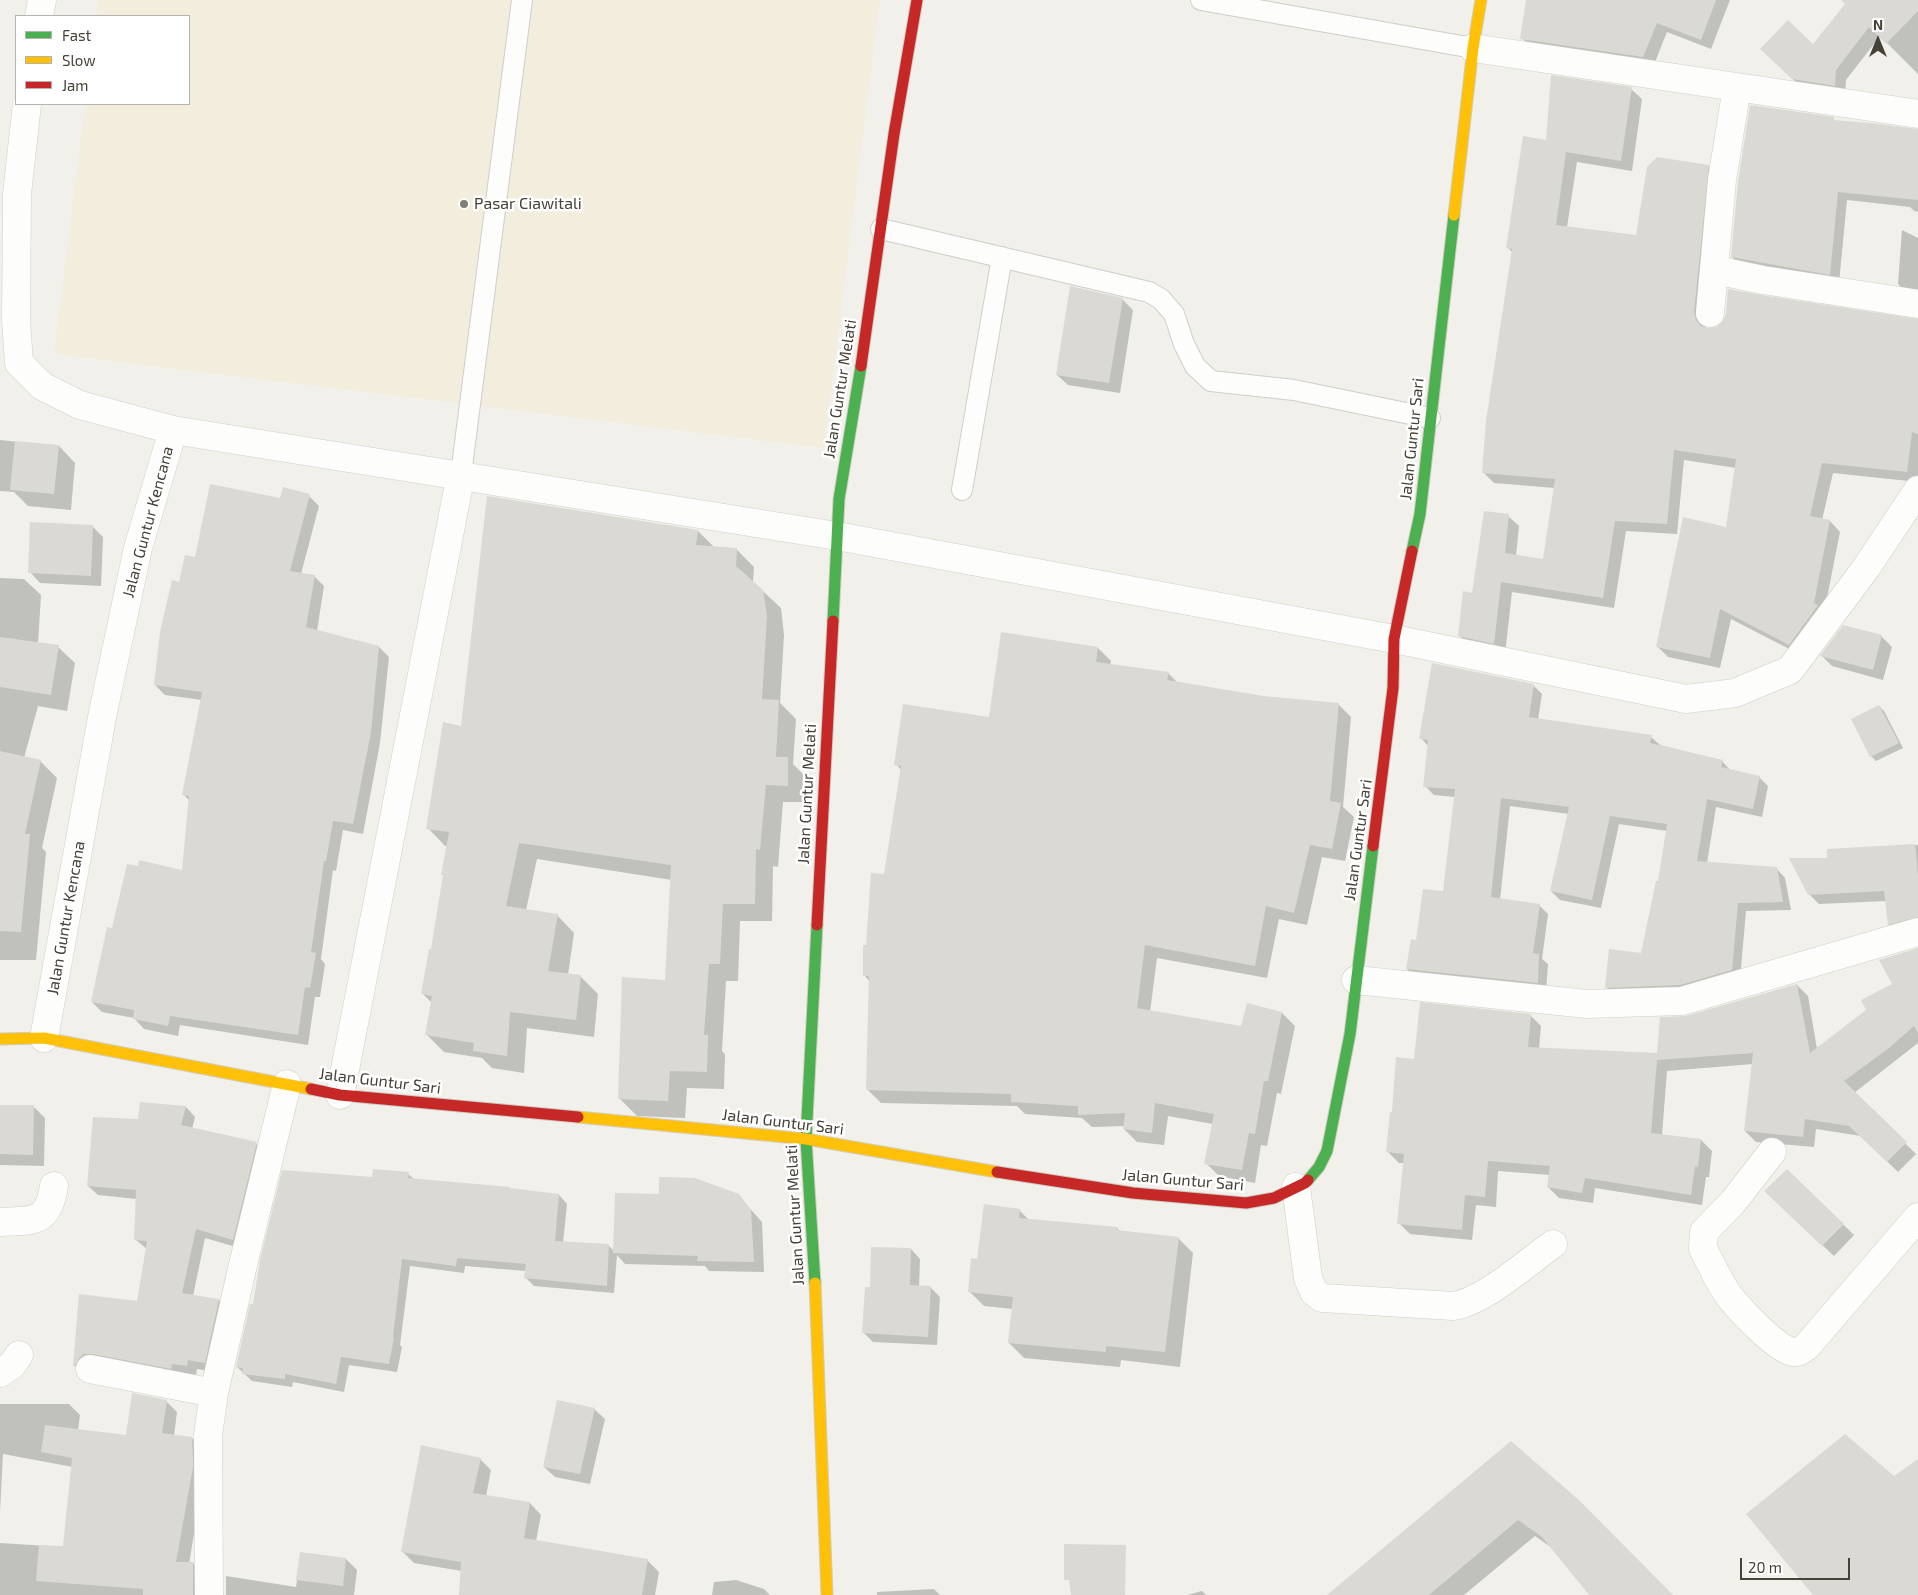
<!DOCTYPE html>
<style>
body{margin:0}
#map{position:relative;width:1918px;height:1595px;overflow:hidden;background:#f1f0eb;font-family:"Exo 2",sans-serif}
canvas{display:block}
.legend{position:absolute;left:15px;top:15px;width:175px;height:90px;box-sizing:border-box;background:#fff;border:1px solid #b5b3af;margin:0;padding:6px 9px;list-style:none;font-size:15px;color:#474237}
.legend li{display:flex;align-items:center;gap:10px;height:25px}
.legend b{width:25px;border:1px solid #b5b3af}
.north{position:absolute;left:1853px;top:15px;width:50px;height:50px;-webkit-text-stroke:4px #fff;paint-order:stroke;rotate:0deg;font-size:14px;font-weight:700;line-height:20px;text-align:center;color:#474237}
.north::after{content:'';display:block;margin:auto;width:18px;height:22px;background:#474237;clip-path:polygon(50% 0,100% 100%,50% 72%,0 100%)}
.scale{position:absolute;left:1740px;top:1558px;width:110px;height:22px;box-sizing:border-box;border:2px solid #474237;border-top:0;padding-left:6px;font-size:15px;line-height:18px;white-space:nowrap;color:#474237;-webkit-text-stroke:4px #fff;paint-order:stroke}
</style>
<div id="map">
<canvas width="1918" height="1595"></canvas>
<ul class="legend">
<li><b style="height:6px;background:#4caf50"></b>Fast</li>
<li><b style="height:6px;background:#ffc107"></b>Slow</li>
<li><b style="height:6px;background:#c62828"></b>Jam</li>
</ul>
<div class="north">N</div>
<div class="scale">20 m</div>
</div>
<script>
const ctx = document.querySelector('canvas').getContext('2d');
ctx.lineJoin = 'round';
function paint(path, color) { ctx.fillStyle = color; ctx.fill(path, 'evenodd'); }
function strokePath(path, color, width, dash) { ctx.strokeStyle = color; ctx.lineWidth = width; ctx.lineCap = dash ? 'butt' : 'round'; ctx.setLineDash(dash || []); ctx.stroke(path); }
function label(font, color, halo, rows, align = 'center') {
  ctx.font = font + ' "Exo 2",sans-serif'; ctx.lineWidth = 5; ctx.setLineDash([]); ctx.textBaseline = 'middle'; ctx.strokeStyle = halo; ctx.fillStyle = color; for (const [text, x, y, turn = 0] of rows) {
    ctx.save(); ctx.translate(x, y); ctx.rotate((+turn || 0) * Math.PI / 180); ctx.textAlign = isNaN(turn) ? turn : align; if (halo) ctx.strokeText(text, 0, 0); ctx.fillText(text, 0, 0); ctx.restore();
  }
}
paint(new Path2D(`
 M98,0H880L824,448L54,354L85,104H189V16H96Z`), '#f3edde');
paint(new Path2D(`
 M1527,0H1730L1711,49L1667,32L1653,67L1532,48L1522,38Z
 M1849,0H1918V74L1880,36L1846,80L1845,95L1803,89L1777,64L1813,46Z
 M1631,89L1642,99L1632,171L1577,162L1567,227L1637,237L1708,166L1719,177L1705,323L1706,329L1918,320V482L1833,473L1822,520L1830,521L1840,532L1824,613L1801,655L1731,619L1720,668L1668,657L1657,646L1727,528L1736,468L1684,460L1677,534L1626,531L1614,608L1512,592L1505,654L1471,647L1460,636L1473,594L1508,516L1519,526L1516,556L1544,561L1555,488L1494,483L1483,472L1513,253L1508,248L1547,141Z
 M1833,118L1836,122L1918,130V212L1914,211L1910,207L1847,200L1839,283L1741,266L1732,257Z
 M1902,230L1918,238V297L1908,295L1898,284Z
 M1122,299L1133,310L1120,393L1068,385L1057,375Z
 M0,440L59,446L75,463L71,510L28,506L14,492L0,491Z
 M309,496L319,506L301,574L314,576L324,586L317,631L379,647L389,657L380,743L363,834L343,830L336,871L333,870L321,959L325,964L320,997H315L308,1045L180,1025L178,1036L144,1029L134,1018L102,1012L92,1002L113,929L183,871L190,801L184,795L202,700L165,695L155,685L180,583L196,558L281,500Z
 M92,526L103,537L101,586L40,583L30,572Z
 M698,531L714,547L736,549L754,567L753,582L781,608L784,635L780,703L796,719L793,764L805,776V802H783L778,867L773,866L772,921H740L738,981H726L722,1051L725,1054L724,1089L687,1088L685,1118L637,1116L619,1098L666,981L672,880L537,859L526,910L557,915L574,933L568,975L580,976L598,994L594,1037L527,1028L524,1073L492,1068L482,1058L444,1052L426,1034L432,1003L423,994L432,951L448,846H445L428,828L462,728Z
 M0,578L24,579L41,595L38,644L58,647L75,663L67,711L38,706L24,758L40,761L57,778L42,848L46,852L36,960H0Z
 M1881,636L1892,647L1883,680L1832,666L1822,656Z
 M1098,648L1111,661L1110,665L1168,673L1178,683L1263,697L1338,704L1351,717L1343,807L1354,817L1345,861L1322,857L1307,925L1279,919L1267,978L1157,958L1150,1012L1242,1028L1248,1005L1282,1013L1295,1026L1281,1094L1277,1093L1267,1146L1261,1145L1255,1183L1219,1176L1206,1163L1213,1124L1168,1116L1164,1145L1137,1142L1124,1129L1125,1126L1092,1127L1082,1118L1025,1114L1017,1106L881,1103L868,1090L870,982L865,976L868,946L885,876L901,770L896,764L990,718Z
 M1533,685L1542,694L1538,720L1651,737L1660,745L1722,761L1731,771L1759,777L1768,786L1762,817L1716,807L1707,863L1776,868L1785,878L1791,910L1746,911L1740,979L1689,994L1615,996L1606,987L1642,954L1659,883L1667,831L1619,824L1601,908L1560,900L1551,891L1569,814L1510,806L1500,900L1539,905L1548,914L1542,959L1548,964L1546,992L1416,978L1407,969L1417,942L1444,893L1455,797L1434,795L1425,786L1428,746L1421,738Z
 M1879,706L1884,711L1903,748L1876,761L1871,756Z
 M1918,845V928L1898,933L1889,924L1886,901L1819,904L1809,894L1828,859L1895,847Z
 M1918,954V1043L1854,1093L1916,1154L1898,1172L1861,1136L1816,1129L1814,1147L1756,1142L1745,1131L1753,1064L1667,1071L1662,1135L1701,1140L1712,1151L1709,1177H1706L1702,1205L1595,1188L1593,1203L1559,1198L1548,1187L1550,1175L1498,1171L1496,1207L1476,1205L1472,1240L1410,1234L1399,1223L1405,1163H1399L1388,1152L1416,1060L1530,1015L1541,1026L1539,1049L1659,1054L1687,1017L1797,985L1808,996L1817,1049L1868,1011L1894,985Z
 M141,1103L186,1107L195,1117L192,1129L256,1144L266,1153L243,1249L205,1238L193,1296L219,1300L228,1310L214,1372L197,1369L196,1375L181,1373L84,1375L74,1365L80,1295L138,1302L147,1249L136,1240L137,1199L98,1195L88,1186L140,1121Z
 M0,1106H33L45,1118L44,1166L0,1165Z
 M1787,1170L1854,1235L1834,1256L1777,1202Z
 M408,1174L415,1180L559,1195L567,1204L563,1243L609,1246L615,1252L738,1195L762,1222L764,1272L709,1271L705,1266L625,1264L617,1255L614,1293L534,1286L526,1278V1271L465,1266L464,1273L410,1266L400,1345L402,1347L397,1372L349,1365L344,1392L293,1382L292,1387L252,1381L237,1367L254,1306L373,1179Z
 M1019,1210L1029,1220L1117,1228L1120,1231L1178,1238L1193,1253L1180,1367L1121,1360L1120,1367L1024,1358L1009,1343L1013,1309L984,1306L969,1291L979,1260Z
 M911,1249L920,1259L919,1287L931,1288L940,1297L937,1345L873,1342L863,1332L871,1288Z
 M166,1401L177,1412L174,1436L192,1438L203,1450V1479L189,1564L193,1563L204,1575V1595H0V1543L64,1547L73,1467L3,1454L0,1512V1404H69L80,1415L78,1430L127,1436Z
 M594,1409L605,1419L590,1484L555,1477L544,1467Z
 M1511,1443L1672,1595H1591L1552,1548L1535,1536L1464,1595H1329Z
 M480,1459L491,1470L486,1496L530,1503L541,1515L536,1541L647,1560L659,1572L655,1595H605L414,1563L403,1552Z
 M301,1553L346,1559L357,1570L354,1595H226V1576L296,1587Z
 M736,1580L764,1589L770,1595H712L714,1582Z
 M934,1589L940,1595H877V1592Z
 M1202,1591L1206,1595H1187Z`), '#0003');
paint(new Path2D(`
 M1526,0H1716L1701,40L1657,23L1643,57L1520,39Z
 M1841,0H1918V11L1886,44L1869,27L1836,70L1835,86L1792,79L1760,49L1788,20L1813,44L1845,4Z
 M1551,75L1632,87L1621,161L1566,152L1556,225L1636,235L1647,167L1657,157L1709,165L1694,312L1696,320L1701,326L1708,328L1716,327L1722,322L1726,314L1728,289L1761,295L1918,319V434L1912,432L1907,472L1822,463L1810,516L1830,520L1814,603L1818,605L1789,645L1720,609L1710,658L1656,647L1683,517L1726,527L1736,459L1674,450L1667,524L1615,521L1603,598L1501,582L1494,644L1458,636L1463,591L1472,593L1484,511L1509,514L1505,553L1543,559L1555,479L1482,473L1486,421L1512,249L1506,248L1523,136L1546,140Z
 M1750,105L1834,117V120L1870,123L1918,129V200L1838,192L1830,275L1731,257L1738,182Z
 M1070,286L1123,298L1109,383L1056,375Z
 M15,441L59,445L54,494L10,490Z
 M210,484L280,498L283,487L310,494L290,571L315,575L306,627L379,646L371,732L353,824L333,821L326,861H324L311,952L316,953L310,988L305,987L298,1035L170,1016L168,1026L133,1019L134,1010L91,1002L107,927L112,928L127,864L138,866L139,860L182,870L189,796L182,795L202,692L154,685L160,632L172,580L179,582L185,555L195,557Z
 M487,496L698,530L696,545L737,548L736,566L763,590L767,616L762,699L779,700L776,757H788V786L766,785L760,850L756,849L755,904H723L720,964H709L704,1035H708L707,1072L670,1071L668,1101L618,1099L622,977L665,980L671,865L519,843L506,906L558,914L548,971L581,975L576,1020L510,1012L507,1056L473,1051L474,1043L425,1035L432,996L421,994L429,949H431L443,875H441L449,832L426,829L443,722L461,726Z
 M30,522L93,525L91,576L28,573Z
 M1843,625L1882,635L1873,670L1820,656Z
 M1001,632L1098,647L1096,662L1169,672L1167,680L1263,696L1339,703L1330,801L1341,803L1332,849L1310,845L1294,913L1266,906L1255,966L1145,945L1137,1008L1241,1026L1247,1003L1282,1012L1268,1081H1264L1255,1134L1249,1133L1242,1170L1204,1164L1214,1114L1155,1103L1152,1133L1123,1129L1125,1113L1078,1115V1106L1011,1102V1094L866,1090L869,976H863V945H866L871,873L884,874L901,766L894,765L903,704L989,717Z
 M0,637L59,645L51,695L0,687Z
 M1432,663L1534,684L1529,717L1652,735L1650,743L1723,760L1721,767L1760,776L1753,809L1707,799L1697,861L1777,867L1783,902L1738,903L1732,970L1680,985L1605,988L1609,949L1641,953L1656,881H1658L1667,824L1610,816L1592,900L1550,891L1569,807L1501,798L1491,897L1540,904L1533,953L1539,954L1538,983L1406,969L1411,939L1416,940L1423,889L1443,891L1455,789L1423,787L1428,740L1419,739Z
 M1879,705L1899,743L1870,757L1851,719Z
 M0,751L41,760L25,834H30L21,932L0,931Z
 M1915,844L1918,876V917L1888,925L1884,891L1808,895L1789,858H1827V849Z
 M1918,948V1033L1914,1026L1889,1048L1844,1081L1907,1142L1887,1162L1849,1126L1805,1119L1803,1137L1744,1131L1753,1053L1657,1060L1651,1133L1701,1139L1698,1167L1695,1166L1691,1195L1585,1178L1582,1193L1547,1187L1550,1166L1488,1161L1485,1197L1465,1195L1462,1230L1397,1224L1404,1154L1386,1152L1390,1112H1392L1396,1057L1414,1059L1420,1002L1531,1014L1528,1047L1657,1053L1660,1017L1686,1016L1797,984L1810,1053L1866,1010L1861,1000L1892,984L1879,960Z
 M140,1102L186,1106L181,1125L257,1142L233,1240L196,1229L182,1293L219,1299L205,1363L188,1360L187,1366L172,1364L171,1369L92,1354H84L79,1358L75,1366H73L79,1294L137,1301L147,1241L134,1240L136,1190L87,1186L93,1117L138,1119Z
 M0,1105H34L33,1155L0,1154Z
 M373,1169L409,1172L408,1178L510,1187V1188L559,1194L555,1241L609,1244L607,1286L524,1278L526,1264L457,1258L456,1266L402,1259L393,1337H394L389,1364L341,1357L336,1384L285,1374V1379L242,1374L243,1368L236,1367L250,1304H253L260,1260L282,1170L372,1177Z
 M1787,1169L1844,1224L1822,1246L1764,1191Z
 M659,1177L695,1178L739,1194L751,1210L754,1262L697,1261L698,1256L613,1253L615,1193L659,1194Z
 M984,1204L1020,1209L1019,1218L1118,1227L1117,1230L1179,1237L1165,1352L1106,1346V1352L1008,1343L1013,1297L968,1292L971,1258L977,1259Z
 M871,1247L911,1248L910,1285L931,1286L928,1337L862,1333L865,1287H870Z
 M132,1393L167,1400L162,1433L192,1437L193,1467L176,1562H193V1595H143V1589L36,1581L39,1545L63,1546L72,1458L41,1452L45,1425L126,1435Z
 M557,1400L595,1408L580,1474L543,1467Z
 M1845,1434L1894,1476L1918,1459V1595H1813L1746,1514Z
 M1511,1441L1580,1501L1673,1595H1589L1542,1537L1518,1520L1429,1595H1327Z
 M421,1445L481,1458L473,1493L530,1502L524,1538L648,1559L642,1595H459L461,1562L401,1552Z
 M1064,1544L1126,1545L1125,1595H1071L1069,1580H1064Z
 M300,1552L346,1558L343,1586L296,1580Z`), '#dad9d3');
const lane = new Path2D(`
 M1201,0L1473,48
 M881,229L1149,292L1161,299L1174,314L1184,344L1195,366L1211,381L1294,390L1430,418
 M461,474L522,0
 M962,490L1002,257`);
const street = new Path2D(`
 M39,16L42,0
 M1473,48L1918,114
 M27,104L17,194L16,320L19,363L42,386L80,405L173,430L837,536L1394,639L1686,699L1735,693L1790,670L1866,568L1918,490
 M1715,270L1763,280L1918,304
 M1710,313L1722,180L1737,87
 M1356,980L1587,1004L1682,1001L1918,932
 M44,1038L103,712L138,548L173,430
 M340,1095L461,474
 M1772,1152L1733,1202L1704,1232L1703,1249C1711,1263 1718,1280 1727,1293C1736,1306 1778,1351 1793,1352C1799,1353 1803,1349 1807,1346L1918,1217
 M1296,1187L1308,1278L1314,1292L1322,1298L1453,1306C1483,1302 1528,1262 1553,1244
 M0,1222C33,1220 48,1225 54,1186
 M90,1369L214,1393
 M0,1373L12,1365L19,1355
 M209,1595L208,1435L214,1393L242,1269L287,1084`);
const fast = new Path2D(`
 M1412,551L1420,514L1454,215
 M833,621L839,499L861,366
 M1308,1180L1319,1167L1327,1151L1350,1034L1373,846
 M815,1283L806,1139L817,925`);
const slow = new Path2D(`
 M1454,215L1473,48L1481,0
 M0,1039L44,1038L311,1089
 M578,1117L806,1139L997,1172
 M815,1283L827,1595`);
const jam = new Path2D(`
 M861,366L894,134L917,0
 M1373,846L1393,688L1394,639L1412,551
 M817,925L833,621
 M311,1089L340,1095L578,1117
 M997,1172L1133,1193L1246,1203L1274,1198L1305,1183L1308,1180`);
strokePath(lane, '#cfcec8', 22);
strokePath(street, '#cfcec8', 29);
strokePath(fast, '#d0cdc2', 13);
strokePath(slow, '#d0cdc2', 13);
strokePath(jam, '#d0cdc2', 13);
strokePath(lane, '#fdfdfc', 20);
strokePath(street, '#fdfdfc', 28);
strokePath(fast, '#4caf50', 11);
strokePath(slow, '#ffc107', 11);
strokePath(jam, '#c62828', 11);
for (const [x, y, r, color] of [
 [464,204,5,"#827f76"]
]) { const dot = new Path2D(); dot.arc(x, y, r, 0, 2 * Math.PI); ctx.fillStyle = color; ctx.fill(dot); strokePath(dot, '#fff', 2); }
label('16px', '#474237', '#fff', [
 ["Pasar Ciawitali",474,204]
], 'left');
label('16px', '#474237', '#fff', [
 ["Jalan Guntur Melati",840,389,-81],
 ["Jalan Guntur Sari",1412,439,-84],
 ["Jalan Guntur Kencana",148,522,-75],
 ["Jalan Guntur Melati",807,794,-87],
 ["Jalan Guntur Sari",1358,840,-82],
 ["Jalan Guntur Kencana",66,918,-80],
 ["Jalan Guntur Sari",380,1081,7],
 ["Jalan Guntur Sari",783,1122,7],
 ["Jalan Guntur Sari",1183,1180,5],
 ["Jalan Guntur Melati",795,1215,-93]
]);
</script>
